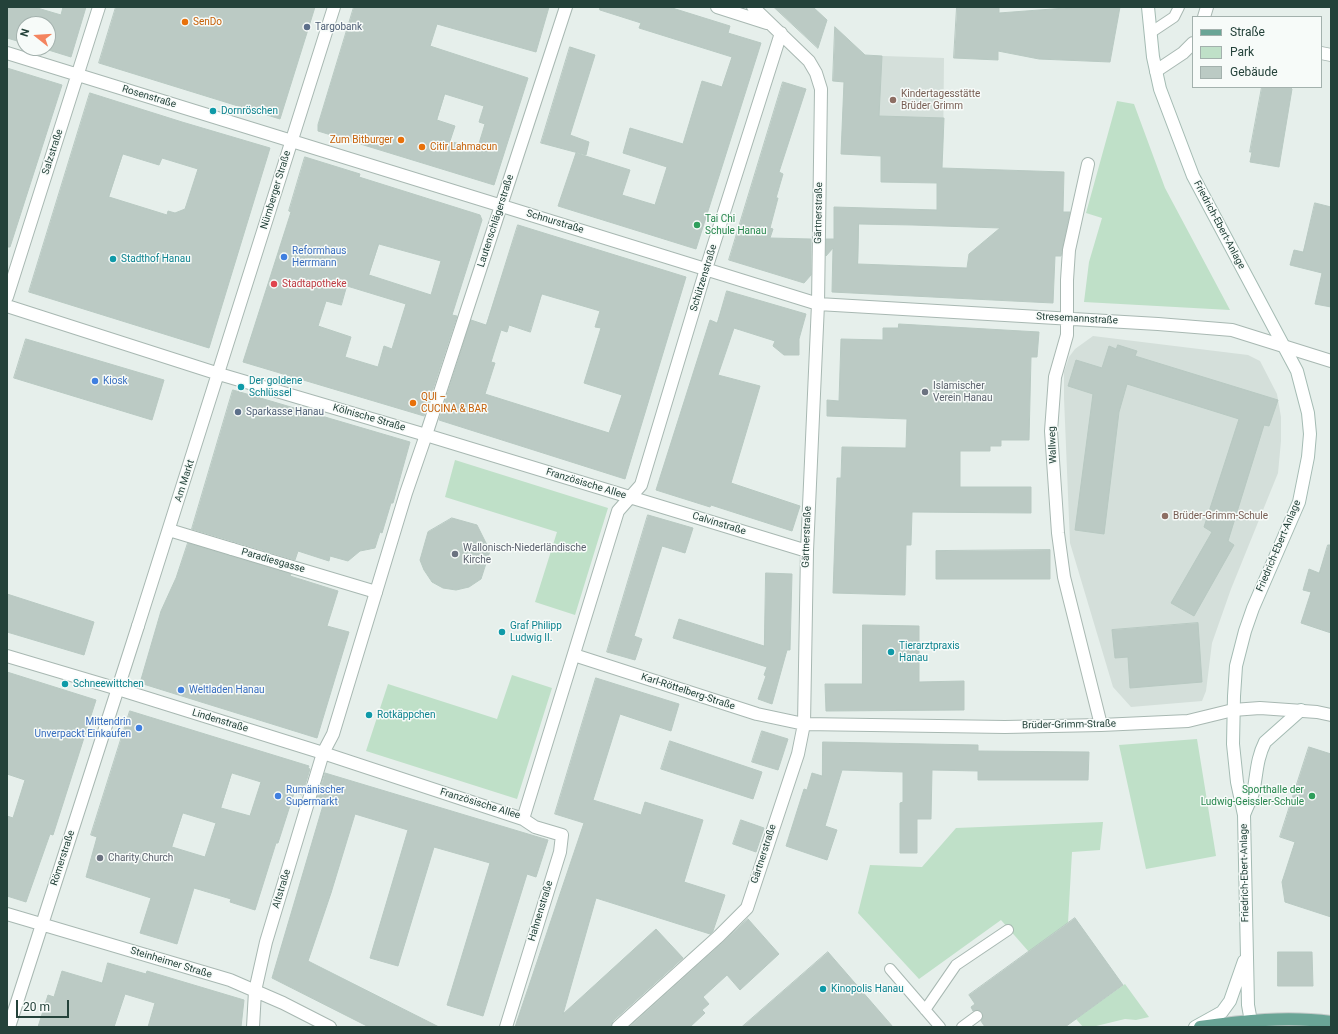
<!DOCTYPE html>
<meta charset="utf-8">
<style>
body{margin:0}
#map{position:relative;width:1338px;height:1034px;overflow:hidden;background:#e6efeb;font-family:Roboto,sans-serif}
canvas{display:block}
.frame{position:absolute;inset:0;border:8px solid #24423a;pointer-events:none}
.legend{position:absolute;left:1192px;top:16px;width:130px;height:72px;box-sizing:border-box;background:#f7fbf9;border:1px solid #a3b1ad;margin:0;padding:5px 7px;list-style:none;font-size:12px;color:#24423a}
.legend li{display:flex;align-items:center;gap:8px;height:20px}
.legend b{width:20px;border:1px solid #a3b1ad}
.north{position:absolute;left:16px;top:16px;width:40px;height:40px;box-sizing:border-box;background:#f7fbf9;border:1px solid #a3b1ad;border-radius:50%;rotate:287deg;font-size:11px;font-weight:700;line-height:16px;text-align:center;color:#24423a}
.north::after{content:'';display:block;margin:auto;width:14px;height:18px;background:#f4845f;clip-path:polygon(50% 0,100% 100%,50% 72%,0 100%)}
.scale{position:absolute;left:16px;top:1000px;width:53px;height:18px;box-sizing:border-box;border:2px solid #24423a;border-top:0;padding-left:5px;font-size:12px;line-height:14px;white-space:nowrap;color:#24423a;-webkit-text-stroke:3px #f7fbf9;paint-order:stroke}
</style>
<div id="map">
<canvas width="1338" height="1034"></canvas>
<div class="frame"></div>
<ul class="legend">
<li><b style="height:5px;background:#6aa596"></b>Straße</li>
<li><b style="height:11px;background:#bfe0c8"></b>Park</li>
<li><b style="height:11px;background:#bbcac4"></b>Gebäude</li>
</ul>
<div class="north">N</div>
<div class="scale">20 m</div>
</div>
<script>
const ctx = document.querySelector('canvas').getContext('2d');
ctx.lineJoin = 'round';
function paint(path, color) { ctx.fillStyle = color; ctx.fill(path, 'evenodd'); }
function strokePath(path, color, width, dash) { ctx.strokeStyle = color; ctx.lineWidth = width; ctx.lineCap = dash ? 'butt' : 'round'; ctx.setLineDash(dash || []); ctx.stroke(path); }
function label(font, color, halo, rows, align = 'center') {
  ctx.font = font + ' Roboto,sans-serif'; ctx.lineWidth = 3; ctx.setLineDash([]); ctx.textBaseline = 'middle'; ctx.strokeStyle = halo; ctx.fillStyle = color; for (const [text, x, y, turn = 0] of rows) {
    ctx.save(); ctx.translate(x, y); ctx.rotate((+turn || 0) * Math.PI / 180); ctx.textAlign = isNaN(turn) ? turn : align; if (halo) ctx.strokeText(text, 0, 0); ctx.fillText(text, 0, 0); ctx.restore();
  }
}
paint(new Path2D(`
 M853,55L944,58L943,157L841,154L844,82L833,81L834,63Z
 M1093,336L1248,355L1260,361L1277,394L1281,417V441L1278,473L1231,589L1212,643L1206,691L1202,701L1131,707L1113,687L1070,543L1064,398V372L1069,357L1075,349Z`), '#d4dfda');
paint(new Path2D(`
 M1117,101L1134,104L1165,188L1230,310L1084,302L1089,262L1102,218L1086,213Z
 M455,460L608,508L575,615L535,602L557,532L445,497Z
 M512,675L552,688L517,799L366,751L388,684L497,719Z
 M1197,739L1216,856L1146,869L1119,745Z
 M1103,822L1100,850L1072,852L1068,923L1029,952L1001,920L919,979L858,913L870,865L922,867L956,828Z
 M1125,984L1149,1017L1136,1020L1125,1019L1092,1027H1083L1076,1019Z`), '#bfe0c8');
const building = new Path2D(`
 M7,7H34L61,15L63,7H86L71,57L42,48H48V24H24V43L7,38Z
 M116,7H315L280,119L99,63Z
 M354,7H549L536,52L437,24L430,46L528,78L494,185L318,131V125ZM445,94L484,106L479,122L485,124L477,150L450,141L455,126L437,120Z
 M600,7H669L730,26L728,33L761,43L696,249L558,206L576,153L630,170L622,195L655,205L667,167L623,153L630,128L683,144L702,81L722,87L732,57L639,28L641,23L600,10Z
 M774,7H813L827,20L818,48Z
 M957,7H999V13L1079,7H1120L1110,62L1039,59L998,51V60L954,58Z
 M835,27L865,55L882,56L879,116L944,118L942,168L1064,172L1063,212H1070L1061,256H1055L1053,303L832,292L833,248L826,256V239H834V207L937,210V183L881,182V156L841,154L844,82L833,81ZM859,224L913,225L1000,228L969,254L967,268L858,264Z
 M570,47L595,55L570,135L589,142L586,155L541,143Z
 M7,68L62,85L10,247H7Z
 M783,82L806,89L779,172L783,174L776,198H778L770,228L773,229L770,238L811,239V275L804,283L729,260Z
 M1262,87H1290L1292,89L1279,167L1250,162L1252,152H1250Z
 M90,93L182,122L270,148L209,348L29,292ZM123,154L159,165L162,158L198,169L185,209L175,213L168,211L167,215L109,197Z
 M305,157L360,174L359,177L480,215L482,220L452,315L457,316L424,416L243,362L291,212L289,211ZM379,244L441,261L431,295L369,275ZM347,286L406,304L392,349L384,346L378,367L345,357L351,337L318,326L326,301L341,305Z
 M1315,203L1331,207V307L1315,304L1322,273L1290,265L1294,250L1303,252Z
 M518,225L686,277L625,479L439,420L471,320L486,325ZM542,294L600,311L595,327L601,328L584,383L622,395L609,433L485,394L495,363L491,362L501,330L507,332L509,325L530,332Z
 M727,291L806,314L799,339V355H784L773,346L775,341L734,328L718,375L760,386L731,483L800,506L792,531L711,505L710,507L656,490L710,320L717,323Z
 M899,324L1039,332L1037,357H1031L1029,440H1001V446H990V451H960V487H1031V513L912,512L911,545H906L905,595L833,593L837,478H841L842,447L906,448L907,419L827,416V400L839,401L841,339L883,340V328H898Z
 M26,339L164,380L152,420L14,378Z
 M1118,345L1137,351L1135,356L1278,400L1269,426L1264,425L1228,541L1234,545L1194,616L1171,603L1212,532L1204,527L1239,419L1127,384L1119,412L1104,534L1075,530L1093,394L1068,386L1076,360L1102,368L1109,346L1116,349Z
 M233,390L410,442L393,503H391L382,533L380,532L375,548L360,551L348,561L330,556L329,561L298,551L295,560L192,529Z
 M648,515L693,528L685,553L662,546L634,636L642,639L635,660L607,652Z
 M452,518L477,525L490,551L481,579L469,587L456,590L443,588L432,582L424,570L420,560L428,532Z
 M188,543L291,574L290,576L338,591L327,626L349,632L317,738L140,683L161,611L176,578Z
 M1328,545H1331V633L1301,623L1311,592L1303,590L1309,569L1319,573Z
 M1050,550V579H936V551Z
 M766,573L792,574L790,650H787L772,704L758,699L766,676L764,675L767,667L673,638L679,619L764,646Z
 M7,594L94,622L84,655L7,632Z
 M1198,623L1202,682L1130,688L1128,657L1115,658L1112,630Z
 M863,625L919,626V682L964,681V710L826,711L825,684H862Z
 M7,672L96,700L53,835L50,834L26,902L7,896V816L13,818L25,780L7,774Z
 M596,678L679,704L671,731L620,714L593,800L641,815L645,802L703,820L684,882L725,895L713,931L710,934L596,898L563,1014L656,929L683,958L613,1021L611,1027H515L584,823L555,814Z
 M130,711L309,766L308,768L310,769L302,795L294,793L278,843H276L255,910L230,902L231,899L194,888L177,944L140,933L151,898L86,877L97,837L91,835ZM232,773L261,782L250,816L221,808ZM183,813L216,823L205,857L172,847Z
 M762,731L788,739L778,770L752,762Z
 M670,741L762,772L753,799L661,769Z
 M823,742L978,745V751L1089,752L1088,780H978V771L932,770L931,819H917V853H900V803L903,802V772L842,770L825,826L837,830L827,860L786,846L804,789L807,790L812,773L822,776Z
 M1309,747L1331,754V917L1285,902L1282,882L1295,842L1280,837Z
 M325,773L548,840L536,877L527,874L483,1016L447,1005L490,863L434,847L398,966L370,958L408,830L355,814L331,893L308,961L439,1027H369L272,978L324,802L317,800Z
 M741,820L764,828L756,852L733,844Z
 M1075,918L1123,985L1065,1027H985L981,1021L983,1018L982,1012L979,1010L973,1011L971,1007L975,1004L969,995Z
 M748,919L779,954L740,990L727,975L703,997L709,1004L702,1010L705,1013L690,1027H629Z
 M828,952L893,1027H742Z
 M1278,952H1312L1313,986H1278Z
 M108,963L146,974L147,971L244,1000L241,1027H148L155,1003L125,994L114,1027H38L48,995L54,997L62,971L102,983Z`);
paint(building, '#bbcac4');
strokePath(building, '#b8c9c2', 1);
const service = new Path2D(`
 M1150,33L1174,17L1179,7
 M890,969L940,1027
 M925,1010L956,965L1008,930
 M962,1027L977,1016`);
const pedestrian = new Path2D(`
 M7,53L502,206
 M7,297L99,7
 M7,306L219,374L426,435L406,493L333,734L323,753
 M169,530L232,549
 M138,626L334,7
 M7,656L118,689`);
const minor = new Path2D(`
 M566,7L426,435L807,551
 M717,7L767,23
 M1204,17L1207,7
 M1321,53L1331,55
 M1156,71L1183,53L1193,43
 M1088,164L1069,250L1067,280V335L1055,377L1051,431L1058,533L1064,577L1101,725
 M502,206L818,304L1158,324L1232,330L1331,361
 M232,549L376,592
 M574,655L757,714L804,724L1005,727L1101,725L1188,721L1233,710L1260,708L1317,712L1331,715
 M118,689L323,753L523,819L535,827L562,835L560,852L506,1027
 M523,819L618,511L641,485L706,269L781,33
 M7,914L230,980L283,1003L330,1027
 M9,1027L138,626
 M253,1027L255,991L266,942L323,753
 M618,1027L719,936L747,908L798,754L804,724L807,551L818,304L821,89L816,73L809,61L753,7`);
const secondary = new Path2D(`
 M1148,7L1153,57L1160,89L1193,176L1297,371L1308,413L1310,434L1308,457L1299,502L1253,608L1245,631L1236,666L1234,696L1233,744L1237,782L1244,815L1248,1005L1252,1027
 M1244,815C1247,806 1253,797 1254,788C1257,771 1257,758 1265,742L1301,710
 M1195,1027L1222,1012L1230,1001L1244,961`);
const primary = new Path2D(`
 M1200,1027C1243,1021 1287,1016 1331,1022`);
strokePath(service, '#a8b8b2', 12);
strokePath(pedestrian, '#a8b8b2', 14);
strokePath(minor, '#a8b8b2', 14);
strokePath(secondary, '#a4bbb3', 14);
strokePath(primary, '#c2cac8', 14);
strokePath(service, '#fff', 10);
strokePath(pedestrian, '#fff', 12);
strokePath(minor, '#fff', 12);
strokePath(secondary, '#fff', 12);
strokePath(primary, '#6aa596', 12);
for (const [x, y, r, color] of [
 [185,22,4,"#e8710a"],
 [307,27,4,"#5c6f8a"],
 [893,100,4,"#8d6e63"],
 [213,111,4,"#0f9aa8"],
 [401,140,4,"#e8710a"],
 [422,147,4,"#e8710a"],
 [697,225,4,"#2e9e5b"],
 [284,257,4,"#3f7fe0"],
 [113,259,4,"#0f9aa8"],
 [274,284,4,"#e0444e"],
 [95,381,4,"#3f7fe0"],
 [241,387,4,"#0f9aa8"],
 [925,392,4,"#6b7280"],
 [413,403,4,"#e8710a"],
 [238,412,4,"#5c6f8a"],
 [1165,516,4,"#8d6e63"],
 [455,554,4,"#6b7280"],
 [502,632,4,"#0f9aa8"],
 [891,652,4,"#0f9aa8"],
 [65,684,4,"#0f9aa8"],
 [181,690,4,"#3f7fe0"],
 [369,715,4,"#0f9aa8"],
 [139,728,4,"#3f7fe0"],
 [278,796,4,"#3f7fe0"],
 [1312,796,4,"#2e9e5b"],
 [100,858,4,"#6b7280"],
 [823,989,4,"#0f9aa8"]
]) { const dot = new Path2D(); dot.arc(x, y, r, 0, 2 * Math.PI); ctx.fillStyle = color; ctx.fill(dot); strokePath(dot, '#f7fbf9', 1.5); }
label('10px', '#c56008', '#f7fbf9', [
 ["SenDo",193,22],
 ["Zum Bitburger",393,140,"right"],
 ["Citir Lahmacun",430,147],
 ["QUI –",421,397],
 ["CUCINA & BAR",421,409]
], 'left');
label('10px', '#4e5e75', '#f7fbf9', [
 ["Targobank",315,27],
 ["Sparkasse Hanau",246,412]
], 'left');
label('10px', '#785e54', '#f7fbf9', [
 ["Kindertagesstätte",901,94],
 ["Brüder Grimm",901,106],
 ["Brüder-Grimm-Schule",1173,516]
], 'left');
label('10px', '#24423a', '#f7fbf9', [
 ["Rosenstraße",149,97,17],
 ["Salzstraße",53,152,-72],
 ["Nürnberger Straße",276,190,-73],
 ["Gärtnerstraße",819,213,-89],
 ["Lautenschlägerstraße",496,221,-72],
 ["Schnurstraße",555,222,17],
 ["Friedrich-Ebert-Anlage",1219,225,62],
 ["Schützenstraße",704,278,-73],
 ["Stresemannstraße",1077,319,3],
 ["Kölnische Straße",369,418,16],
 ["Wallweg",1053,445,-92],
 ["Am Markt",185,481,-72],
 ["Französische Allee",586,484,17],
 ["Calvinstraße",719,524,17],
 ["Gärtnerstraße",807,537,-88],
 ["Friedrich-Ebert-Anlage",1279,546,-67],
 ["Paradiesgasse",273,561,16],
 ["Karl-Röttelberg-Straße",688,692,18],
 ["Lindenstraße",220,721,17],
 ["Brüder-Grimm-Straße",1069,725,-1],
 ["Französische Allee",480,804,17],
 ["Gärtnerstraße",764,854,-72],
 ["Römerstraße",63,858,-72],
 ["Friedrich-Ebert-Anlage",1245,873,-91],
 ["Altstraße",282,889,-73],
 ["Hahnenstraße",541,911,-73],
 ["Steinheimer Straße",171,963,17]
]);
label('10px', '#0d838f', '#f7fbf9', [
 ["Dornröschen",221,111],
 ["Stadthof Hanau",121,259],
 ["Der goldene",249,381],
 ["Schlüssel",249,393],
 ["Graf Philipp",510,626],
 ["Ludwig II.",510,638],
 ["Tierarztpraxis",899,646],
 ["Hanau",899,658],
 ["Schneewittchen",73,684],
 ["Rotkäppchen",377,715],
 ["Kinopolis Hanau",831,989]
], 'left');
label('10px', '#27864d', '#f7fbf9', [
 ["Tai Chi",705,219],
 ["Schule Hanau",705,231],
 ["Sporthalle der",1304,790,"right"],
 ["Ludwig-Geissler-Schule",1304,802,"right"]
], 'left');
label('10px', '#366cbe', '#f7fbf9', [
 ["Reformhaus",292,251],
 ["Herrmann",292,263],
 ["Kiosk",103,381],
 ["Weltladen Hanau",189,690],
 ["Mittendrin",131,722,"right"],
 ["Unverpackt Einkaufen",131,734,"right"],
 ["Rumänischer",286,790],
 ["Supermarkt",286,802]
], 'left');
label('10px', '#be3a42', '#f7fbf9', [
 ["Stadtapotheke",282,284]
], 'left');
label('10px', '#5b616d', '#f7fbf9', [
 ["Islamischer",933,386],
 ["Verein Hanau",933,398],
 ["Wallonisch-Niederländische",463,548],
 ["Kirche",463,560],
 ["Charity Church",108,858]
], 'left');
</script>
